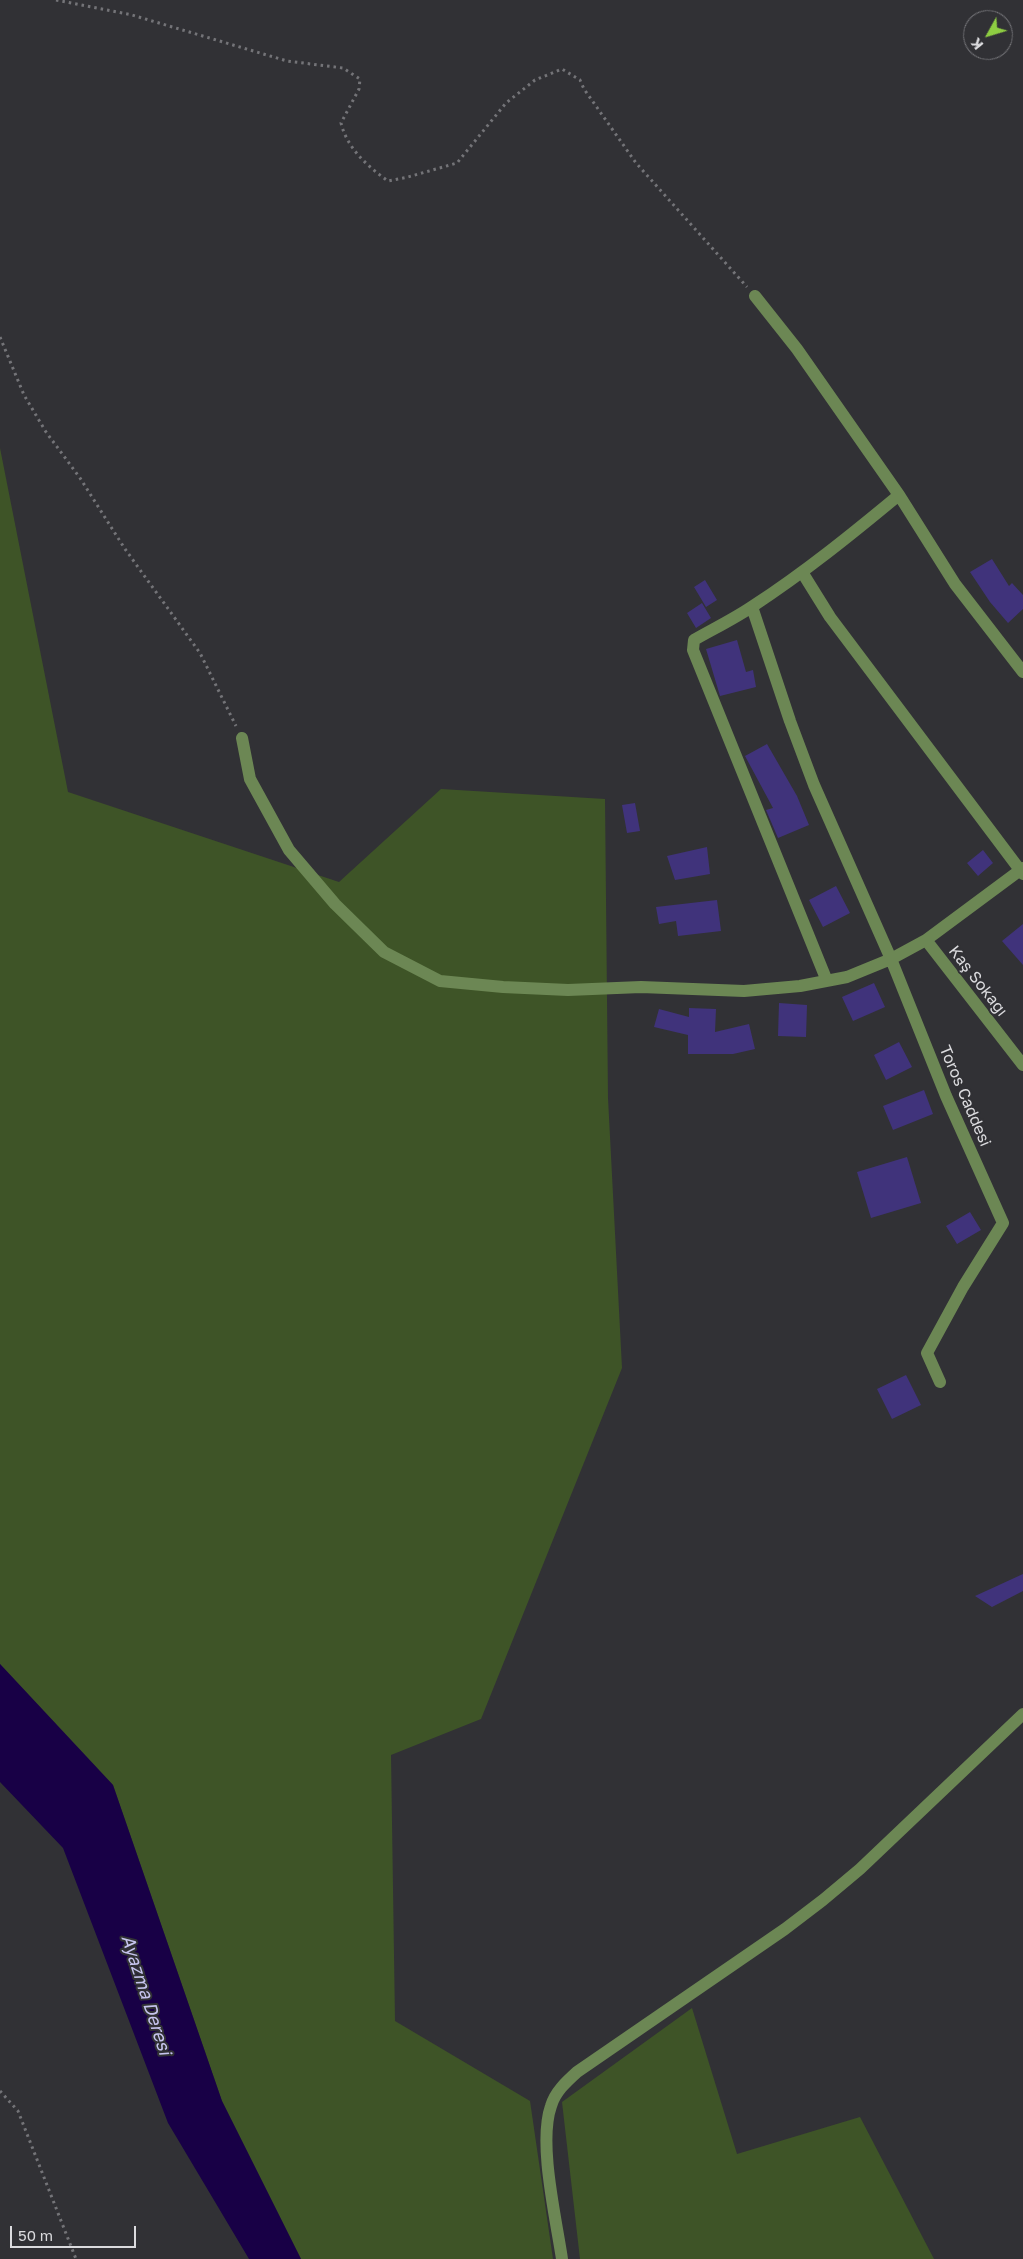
<!DOCTYPE html>
<meta charset="utf-8">
<style>
body{margin:0}
#map{position:relative;width:1023px;height:2259px;overflow:hidden;background:#313135;font-family:"Golos Text",sans-serif}
canvas{display:block}
.north{position:absolute;left:963px;top:10px;width:50px;height:50px;box-sizing:border-box;background:#313135;border:1px solid #757579;border-radius:50%;rotate:231deg;font-size:14px;font-weight:700;line-height:20px;text-align:center;color:#dbdbde}
.north::after{content:'';display:block;margin:auto;width:18px;height:22px;background:#8ecd42;clip-path:polygon(50% 0,100% 100%,50% 72%,0 100%)}
.scale{position:absolute;left:10px;top:2226px;width:126px;height:22px;box-sizing:border-box;border:2px solid #dbdbde;border-top:0;padding-left:6px;font-size:15px;line-height:18px;white-space:nowrap;color:#dbdbde;-webkit-text-stroke:4px #313135;paint-order:stroke}
</style>
<div id="map">
<canvas width="1023" height="2259"></canvas>
<div class="north">K</div>
<div class="scale">50 m</div>
</div>
<script>
const ctx = document.querySelector('canvas').getContext('2d');
ctx.lineJoin = 'round';
function paint(path, color) { ctx.fillStyle = color; ctx.fill(path, 'evenodd'); }
function strokePath(path, color, width, dash) { ctx.strokeStyle = color; ctx.lineWidth = width; ctx.lineCap = dash ? 'butt' : 'round'; ctx.setLineDash(dash || []); ctx.stroke(path); }
function label(font, color, halo, rows, align = 'center') {
  ctx.font = font + ' "Golos Text",sans-serif'; ctx.lineWidth = 4; ctx.setLineDash([]); ctx.textBaseline = 'middle'; ctx.strokeStyle = halo; ctx.fillStyle = color; for (const [text, x, y, turn = 0] of rows) {
    ctx.save(); ctx.translate(x, y); ctx.rotate((+turn || 0) * Math.PI / 180); ctx.textAlign = isNaN(turn) ? turn : align; if (halo) ctx.strokeText(text, 0, 0); ctx.fillText(text, 0, 0); ctx.restore();
  }
}
paint(new Path2D(`
 M0,448L68,792L339,882L441,789L605,799L608,1098L622,1368L481,1719L391,1755L395,2021L530,2101L553,2259H301L222,2101L113,1785L0,1664Z
 M692,2008L737,2154L860,2117L934,2259H580L562,2102Z`), '#3e5427');
paint(new Path2D(`
 M0,1664L113,1785L222,2101L301,2259H249L168,2123L63,1848L0,1782Z`), '#180046');
paint(new Path2D(`
 M992,559L1009,586L1012,583L1023,595V609L1008,623L990,602L970,572Z
 M705,580L717,600L706,607L694,587Z
 M702,603L711,618L696,628L687,613Z
 M737,640L746,672L753,670L756,687L720,696L706,649Z
 M767,744L797,796L809,825L778,838L766,810L773,808L745,756Z
 M635,803L640,831L627,833L622,805Z
 M707,847L710,874L675,880L667,856Z
 M983,850L993,863L978,876L967,863Z
 M836,886L850,913L823,927L809,900Z
 M717,900L721,931L678,936L676,921L659,924L656,907Z
 M1023,924V965L1002,941Z
 M874,983L885,1007L853,1021L842,997Z
 M779,1003L807,1005L806,1037L778,1036Z
 M689,1008L716,1009L715,1032L749,1024L755,1049L733,1054H688V1035L654,1027L659,1009L689,1017Z
 M899,1042L912,1067L886,1080L874,1055Z
 M924,1090L933,1114L893,1130L883,1106Z
 M907,1157L921,1203L871,1218L857,1172Z
 M970,1212L981,1230L957,1244L946,1226Z
 M906,1375L921,1405L892,1419L877,1389Z
 M1023,1574V1591L992,1607L975,1596Z`), '#40337b');
strokePath(new Path2D(`
 M56,0L132,15L287,61L343,68L360,79L359,89L341,123C347,148 367,166 388,181L408,177L457,163L506,103L535,80L562,69L580,80L584,89L636,163L747,287
 M0,337L24,395L46,432L80,478L125,549L200,653L236,726
 M0,2091L18,2111L76,2259`), '#747478', 3, [2.5, 4]);
strokePath(new Path2D(`
 M755,296L797,349L899,495L955,584L1023,672
 M802,572L830,617L1023,874
 M752,607L790,721L814,785L891,959L946,1096L1003,1223L963,1287L927,1353L940,1382
 M242,738L250,779L289,850L335,904L384,952L440,981L503,987L568,990L641,987L744,991L800,986L847,977L891,959L926,940L1023,868
 M926,940L1023,1065
 M827,981L693,650L694,640C713,629 734,619 753,606C805,572 852,534 899,495
 M562,2259C556,2218 538,2143 551,2106C555,2092 566,2082 577,2072L785,1929L823,1900L860,1869L1023,1714`), '#6c8754', 12);
label('16px', '#dbdbde', '#313135', [
 ["Kaş Sokağı",978,981,52],
 ["Toros Caddesi",965,1096,67]
]);
label('italic 18px', '#c6c4ee', '#313135', [
 ["Ayazma Deresi",146,1995,72]
]);
</script>
